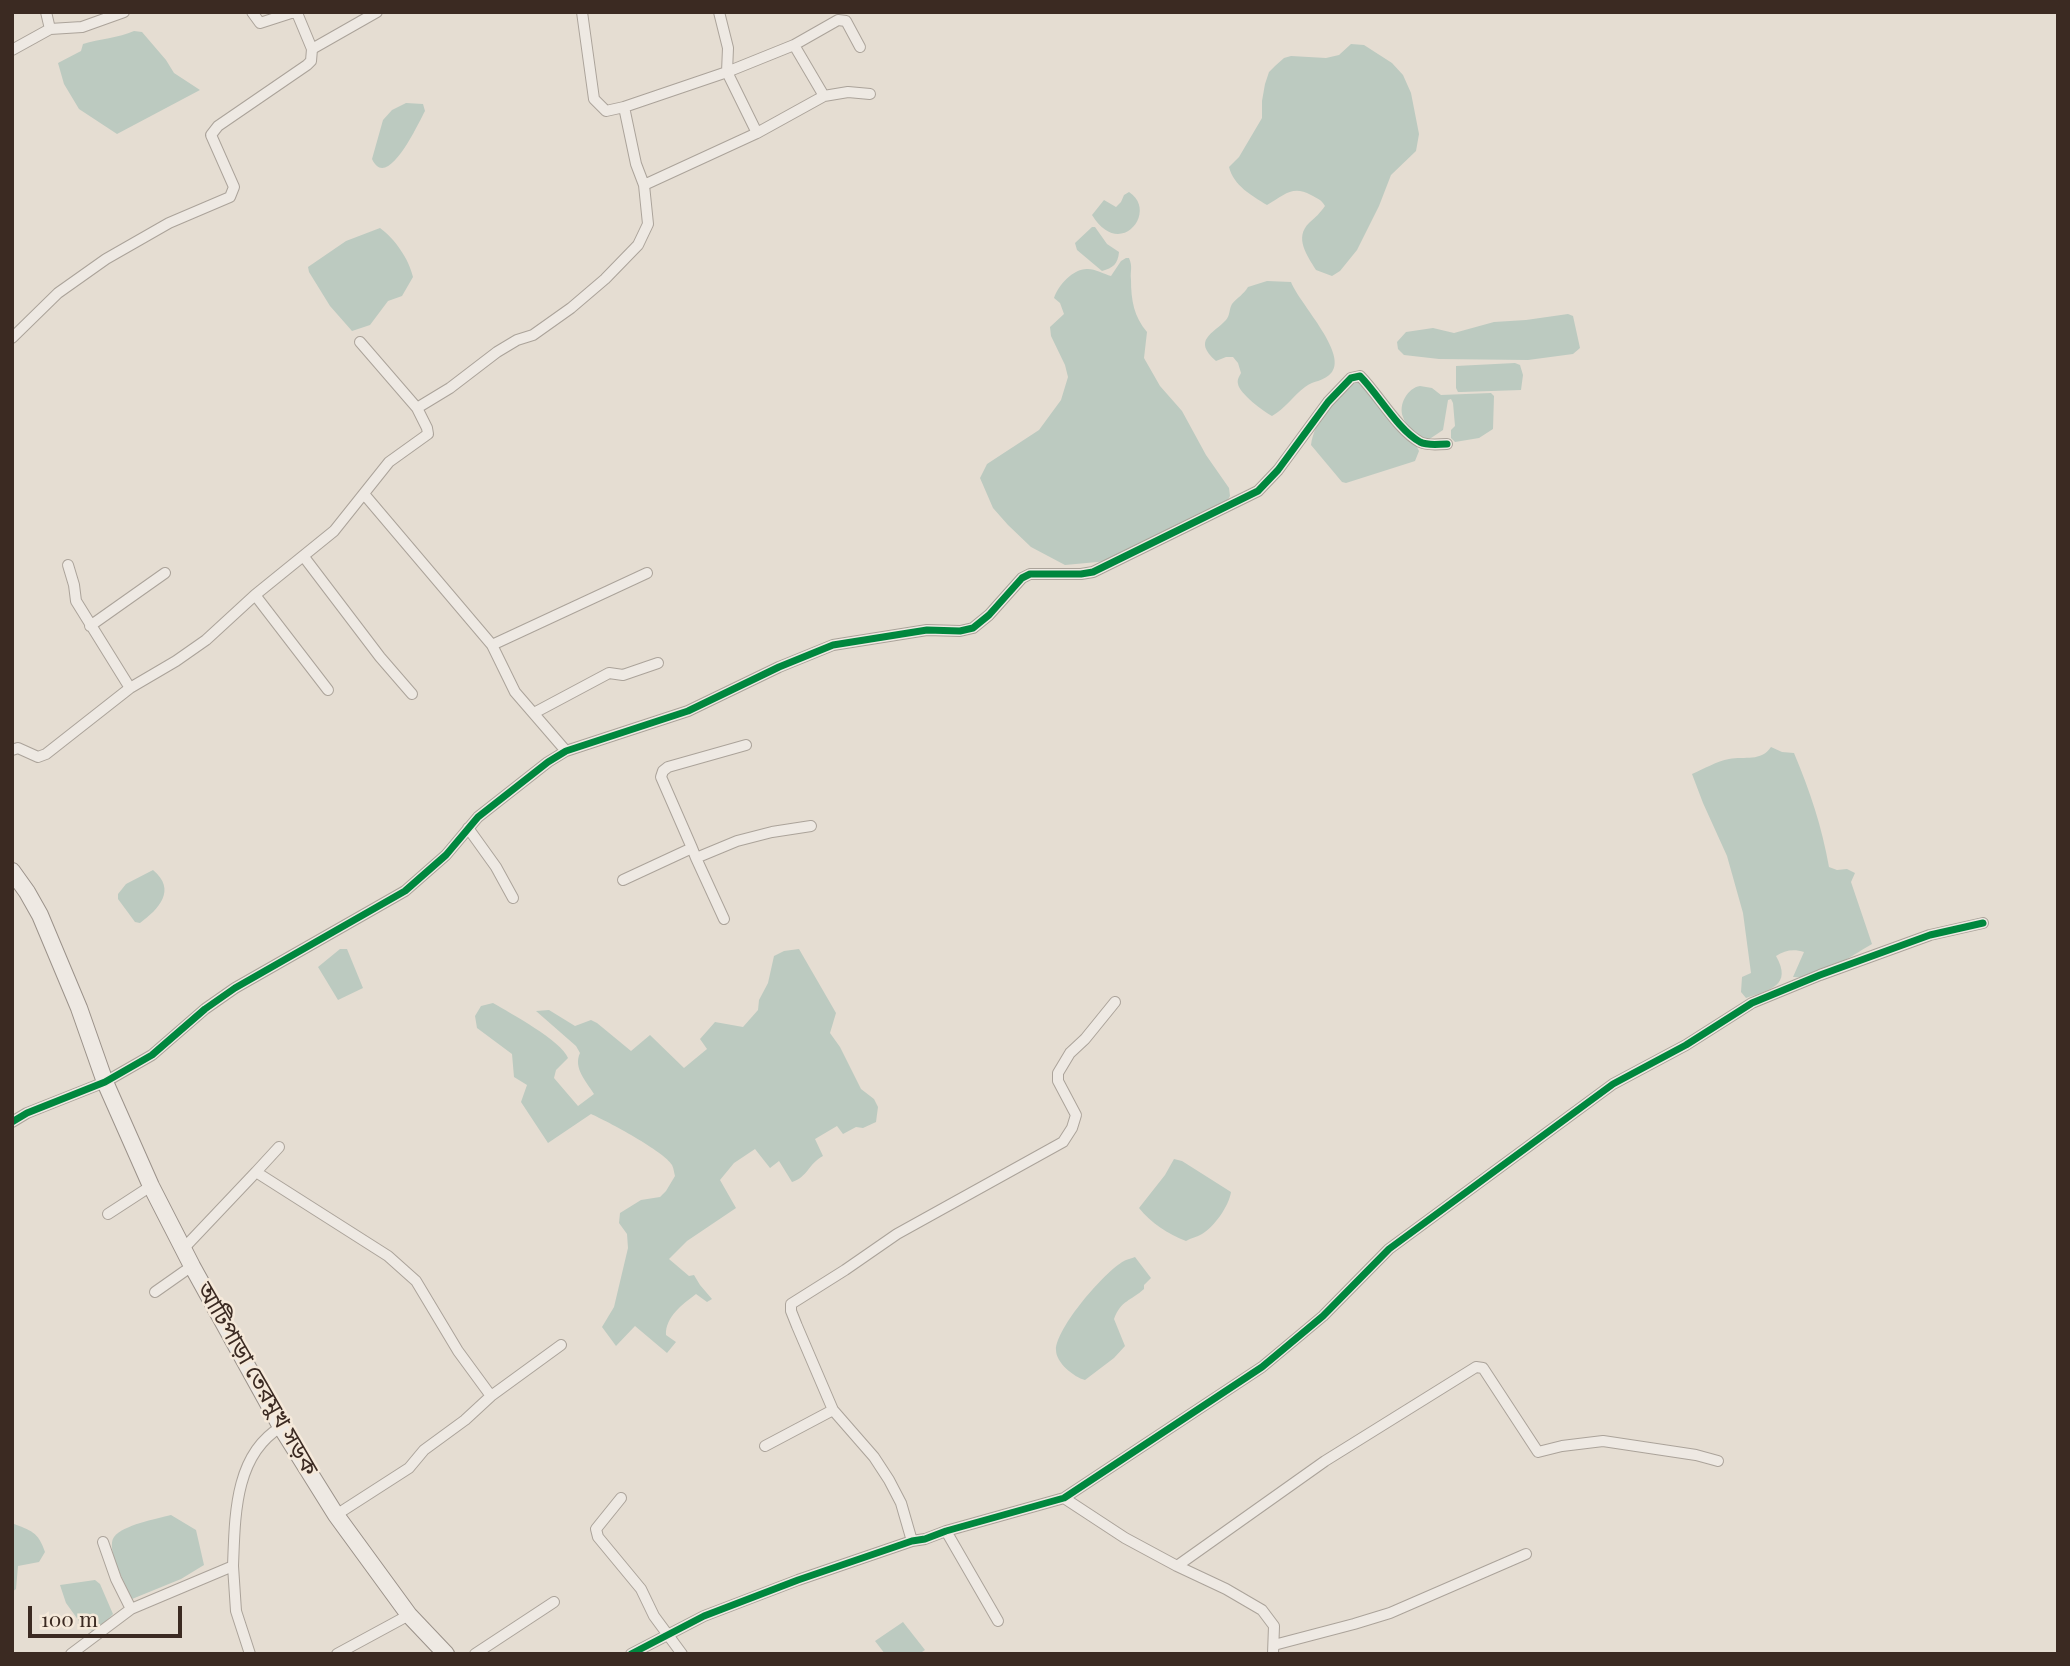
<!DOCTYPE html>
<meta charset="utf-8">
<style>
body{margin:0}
#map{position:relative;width:2070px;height:1666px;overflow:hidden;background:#e5ddd2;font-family:"Playfair Display",serif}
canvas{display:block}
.frame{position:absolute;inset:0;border:14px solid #3b2a22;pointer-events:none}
.scale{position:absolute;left:28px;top:1606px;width:154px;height:32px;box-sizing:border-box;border:4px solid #3b2a22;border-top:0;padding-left:9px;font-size:21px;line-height:24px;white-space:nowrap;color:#3b2a22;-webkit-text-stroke:5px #f5e9da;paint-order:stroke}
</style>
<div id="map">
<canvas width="2070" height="1666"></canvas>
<div class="frame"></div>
<div class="scale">100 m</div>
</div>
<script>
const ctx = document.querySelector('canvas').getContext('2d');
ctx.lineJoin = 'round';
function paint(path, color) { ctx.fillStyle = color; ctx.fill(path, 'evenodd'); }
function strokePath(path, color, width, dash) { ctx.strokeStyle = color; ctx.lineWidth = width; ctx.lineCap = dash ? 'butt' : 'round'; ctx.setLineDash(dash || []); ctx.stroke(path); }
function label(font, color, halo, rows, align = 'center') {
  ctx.font = font + ' "Playfair Display","Noto Sans Bengali",serif'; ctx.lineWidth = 5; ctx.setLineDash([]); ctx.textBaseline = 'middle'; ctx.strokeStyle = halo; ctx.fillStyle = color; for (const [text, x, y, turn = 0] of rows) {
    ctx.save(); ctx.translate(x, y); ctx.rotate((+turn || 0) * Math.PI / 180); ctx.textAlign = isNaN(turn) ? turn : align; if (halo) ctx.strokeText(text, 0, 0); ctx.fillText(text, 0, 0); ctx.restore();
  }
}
paint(new Path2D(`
 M134,31L142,32L166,60L174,73L200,90L117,134L79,109L64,84L58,63L81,51L83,44C99,39 119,38 134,31Z
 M1351,44L1364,45L1392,63L1403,75L1411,93L1419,134L1416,151L1391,175L1379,206L1357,250L1340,271L1332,276L1316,270C1307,255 1294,238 1309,223C1316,217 1320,213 1325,206C1321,199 1318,199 1311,195C1292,185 1285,195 1267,205C1251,195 1234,186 1229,167L1239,157L1262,118V101L1265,84L1269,72L1275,66L1284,58L1291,56L1326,58L1339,55Z
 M406,103L423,104L425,111C418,124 387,192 372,159L383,120L392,110Z
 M1129,192C1159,211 1120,261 1092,215L1104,200L1116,207L1121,202L1124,195Z
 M1092,227H1095L1107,244L1119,252C1118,264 1113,268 1102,271L1077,250L1075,243Z
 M380,228C395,239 409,259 413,277L402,296L388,301L370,325L352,331L330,306L309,272L308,267L346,241Z
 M1126,258H1129C1133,267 1130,271 1131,280C1131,300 1134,317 1147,332L1144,358L1160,386L1182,411L1206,455L1229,488L1230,496L1226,503L1108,561L1065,565L1031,547L1008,525L993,508L980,478L987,464L1039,430L1061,400L1068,377L1065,365L1051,336L1050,327L1064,314L1060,303L1054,298C1058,285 1074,268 1088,269C1095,269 1104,274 1111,276L1121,261Z
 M1267,281L1291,282C1299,303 1347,352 1332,372C1324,382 1314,380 1305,387C1293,396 1285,409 1272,416C1264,412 1239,393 1238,384C1237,379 1239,377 1241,373L1238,363L1233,357H1226L1216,361C1192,340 1213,334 1226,320C1230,316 1229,309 1232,304C1237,298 1244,294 1248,287Z
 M1568,314L1573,316L1580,348L1573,354L1528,360L1439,359L1404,355L1398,349L1397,342L1406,332L1433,328L1454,333L1494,322L1526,320Z
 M1515,363L1520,365L1523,375L1521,390L1461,392H1458L1456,388V366Z
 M1357,382L1361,383L1415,443L1419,451L1415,461L1412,462L1346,483L1342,482L1311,445C1314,422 1336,390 1357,382Z
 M1420,386L1432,388L1441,395L1491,393L1494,396L1493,429L1479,438L1455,442L1451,438V430L1455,426L1453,403L1451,399L1448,400L1443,430L1428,440C1418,438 1406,427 1403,417C1398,404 1408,388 1420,386Z
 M1771,747L1782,752L1794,753C1810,791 1822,827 1829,867L1837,870L1847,869L1855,873L1851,882L1872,944C1849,957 1820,979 1793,977L1804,952C1794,949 1785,950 1776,956C1793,986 1769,990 1746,998L1741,992L1742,977L1751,973L1743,913L1727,856L1703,803L1692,774C1704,769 1717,761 1729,759C1745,756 1761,762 1771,747Z
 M153,870C177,890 159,909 140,923L135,922L118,899V894L126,884Z
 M340,949H347L363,988L338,1000L318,967Z
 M799,949L836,1013L830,1033L840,1047L861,1089L874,1099L878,1107L876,1122L863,1128L856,1127L843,1134L837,1126L815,1139L823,1156C808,1164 808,1177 792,1182L779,1161L770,1168L755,1149L734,1163L720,1180L736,1208L687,1241L669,1259L689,1276L694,1275L700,1285L712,1299L707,1302L696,1294C683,1304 665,1317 666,1335L676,1342L667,1353L635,1326L616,1346L602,1327L614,1307L628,1248L627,1234L619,1223L620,1213L641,1200L660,1197L666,1191L675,1176C674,1173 674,1169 672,1165C665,1152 607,1121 591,1114L548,1143L521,1102L527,1085L514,1077L512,1054L477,1028L475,1016L481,1006L493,1003C510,1013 562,1041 568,1058L556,1070L554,1078L578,1106L594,1094C586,1081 573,1068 580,1053L576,1046L536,1011L549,1010L575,1026L591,1020L597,1023L631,1051L650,1035L684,1068L707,1049L700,1039L715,1022L743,1027L758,1010L759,1000L768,983L774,956L784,951Z
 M1174,1159L1182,1161L1231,1192C1229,1206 1214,1227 1202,1234C1197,1237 1191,1238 1186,1241C1168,1234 1151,1223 1139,1208L1165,1175Z
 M1135,1257L1151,1278L1144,1285V1289C1131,1301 1121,1300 1114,1319L1125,1346L1114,1358L1085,1380C1074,1377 1056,1363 1056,1350C1056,1328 1105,1271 1124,1261C1126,1260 1132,1258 1135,1257Z
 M171,1515L196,1530L204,1565L181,1579L132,1599C127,1587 105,1549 114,1537C123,1525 156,1519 171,1515Z
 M12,1523C31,1531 38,1531 45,1552L39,1562L18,1566L16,1589L12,1592Z
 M95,1580L100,1584L113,1614L96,1632L84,1628L66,1603L60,1585Z
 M903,1622L925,1650L919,1654H885L875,1641Z`), '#bccac0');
const street = new Path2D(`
 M252,12L260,23L291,13H297L312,49
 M582,12L594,99L606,111L624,107
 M50,29L82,27L124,12
 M12,50L50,29L46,12
 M824,96L848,92L870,94
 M757,133L824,96L794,45
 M644,185L757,133L727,72L794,45L838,20L846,21L860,47
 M12,338L58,293L106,259L169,223L230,197L234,187L211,135L218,126L307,65L311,61L312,49L377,12
 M360,342L417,408
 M364,494L492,645L515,692L566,751
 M304,557L380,657L412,694
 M68,565L74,585L76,601L130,688
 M255,595L328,690
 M90,626L165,573
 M492,645L647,573
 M534,713L609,673L623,675L658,663
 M12,750L18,748L38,757L46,754L130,688L176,661L206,640L255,595L334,531L389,462L428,434L427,428L417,408L450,388L497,352L517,340L533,335L571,308L605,279L638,245L648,224L644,185L636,164L624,107L727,72L728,48L719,12
 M468,828L496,867L513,898
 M692,848L696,858L737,841L772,832L811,826
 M696,858L724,919
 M623,880L692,848L661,777L663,771L668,767L746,745
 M12,1122L27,1113L105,1082L152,1055L205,1009L235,988L405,891L446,855L478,817L548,762L566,751L688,711L779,667L833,645L927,630L960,631L973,628L989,615L1022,578L1030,574H1081L1093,572L1258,491L1278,470L1328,402L1351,378L1360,376C1378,394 1398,430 1420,442C1428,446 1438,444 1447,444
 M256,1172L279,1147
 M108,1214L151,1186
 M184,1248L256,1172L388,1256L416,1281L458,1351L491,1396
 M155,1292L192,1266
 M765,1446L833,1410
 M621,1498L596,1529L598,1537L641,1589L654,1616L682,1654
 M1064,1498L1125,1538L1177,1566L1226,1589L1262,1610L1274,1626L1273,1654
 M336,1515L409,1468L424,1450L465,1420L491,1396L561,1345
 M946,1531L998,1621
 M912,1541L901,1503L889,1480L874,1457L833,1410L797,1326L791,1311V1304L845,1270L897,1234L1063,1142L1072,1128L1076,1115L1058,1081V1073L1070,1053L1085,1039L1115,1002
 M103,1542L116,1579L131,1609
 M233,1566L236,1611L250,1654
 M1177,1566L1325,1461L1476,1367L1483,1368L1538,1452L1562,1446L1603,1441L1696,1455L1718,1461
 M1274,1645L1354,1624L1390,1613L1526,1554
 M71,1654L131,1609L233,1566C235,1517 234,1455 281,1427
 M337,1654L409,1615
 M475,1654L554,1602
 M631,1654L704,1616L798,1580L912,1541L925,1539L946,1531L1064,1498L1262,1367L1323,1316L1389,1249L1613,1084L1686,1045L1752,1003L1820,975L1930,935L1983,923`);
const secondary = new Path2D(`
 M12,871L27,892L40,915L79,1008L105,1082L151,1186L192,1266L281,1427L336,1515L409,1615L446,1654`);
strokePath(street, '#aba39a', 12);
strokePath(secondary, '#9b928a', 18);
strokePath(street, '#eee9e3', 10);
strokePath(secondary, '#eee9e3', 16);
strokePath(new Path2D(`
 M12,1122L27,1113L105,1082L152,1055L205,1009L235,988L405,891L446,855L478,817L548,762L566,751L688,711L779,667L833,645L927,630L960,631L973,628L989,615L1022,578L1030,574H1081L1093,572L1258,491L1278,470L1328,402L1351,378L1360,376C1378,394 1398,430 1420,442C1428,446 1438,444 1447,444
 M631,1654L704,1616L798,1580L912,1541L925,1539L946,1531L1064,1498L1262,1367L1323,1316L1389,1249L1613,1084L1686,1045L1752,1003L1820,975L1930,935L1983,923`), '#00873e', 7);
label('23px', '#3b2a22', '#f5e9da', [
 ["আটিপাড়া তেরমুখ সড়ক",257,1379,60]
]);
</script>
